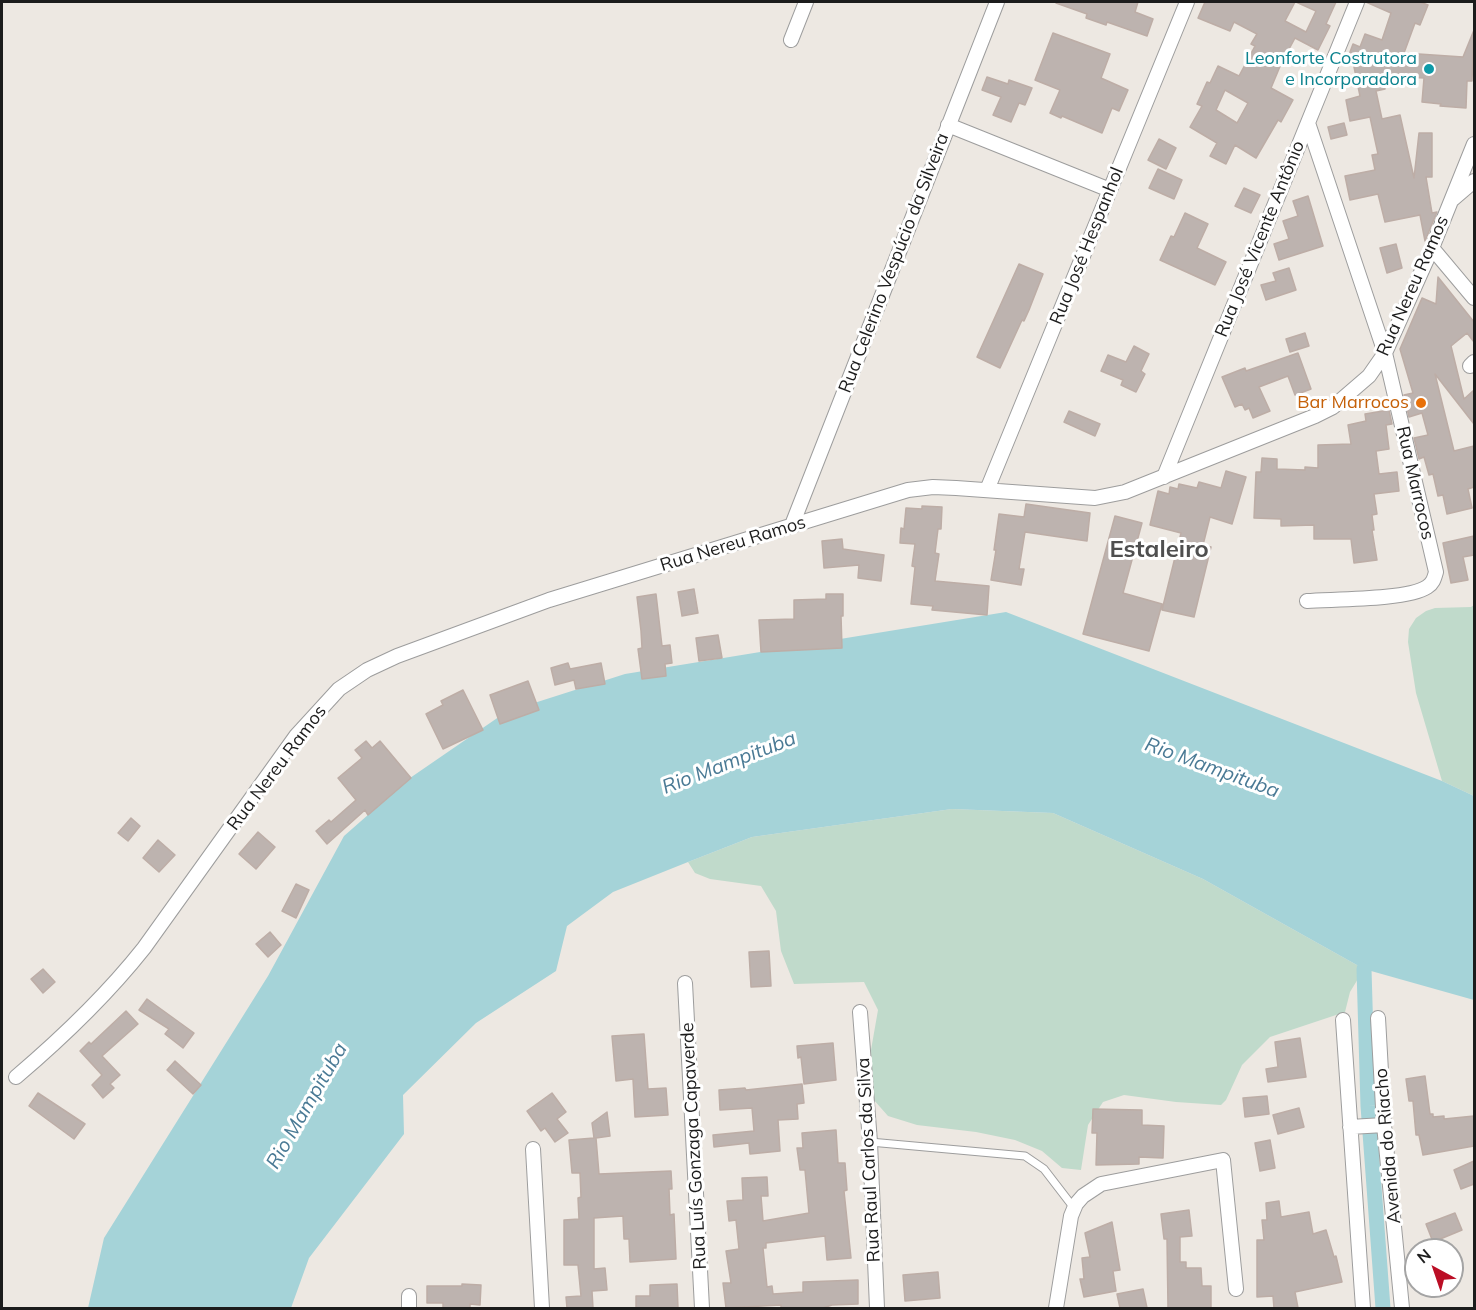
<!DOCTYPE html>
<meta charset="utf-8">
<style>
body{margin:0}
#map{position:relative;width:1476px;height:1310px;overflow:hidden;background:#ede8e2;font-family:Mulish,sans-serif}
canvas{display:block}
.frame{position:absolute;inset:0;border:3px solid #1c1c1c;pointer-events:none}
.north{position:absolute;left:1404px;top:1238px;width:60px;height:60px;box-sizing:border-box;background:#fff;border:2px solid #a4a4a4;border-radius:50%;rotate:320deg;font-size:16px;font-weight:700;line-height:24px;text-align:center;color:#1c1c1c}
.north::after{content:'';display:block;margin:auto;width:21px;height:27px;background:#bb0e25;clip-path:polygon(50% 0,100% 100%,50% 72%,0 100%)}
</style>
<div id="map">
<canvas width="1476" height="1310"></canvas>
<div class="frame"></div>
<div class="north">N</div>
</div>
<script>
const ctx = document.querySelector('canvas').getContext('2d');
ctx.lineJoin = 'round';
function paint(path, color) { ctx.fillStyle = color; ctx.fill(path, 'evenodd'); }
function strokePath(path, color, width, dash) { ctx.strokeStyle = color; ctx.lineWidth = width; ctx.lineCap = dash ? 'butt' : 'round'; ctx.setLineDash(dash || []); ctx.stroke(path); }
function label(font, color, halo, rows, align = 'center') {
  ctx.font = font + ' Mulish,sans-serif'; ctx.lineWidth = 6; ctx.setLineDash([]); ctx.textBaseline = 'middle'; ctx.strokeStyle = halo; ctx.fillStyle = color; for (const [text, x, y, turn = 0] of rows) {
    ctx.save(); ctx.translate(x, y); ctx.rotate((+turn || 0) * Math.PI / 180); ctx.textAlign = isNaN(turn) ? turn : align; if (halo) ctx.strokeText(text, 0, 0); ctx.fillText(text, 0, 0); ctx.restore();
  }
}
paint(new Path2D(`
 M1474,605V796L1442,781L1416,693L1408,642L1409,629L1416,618L1426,611L1435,608L1471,607Z
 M952,809L1053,813L1203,879L1364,969L1350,992L1345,1012L1270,1037L1242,1065L1226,1100L1221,1105L1176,1102L1124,1095L1103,1102L1088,1125L1081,1170L1062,1168L1042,1151L1015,1140L976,1132L917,1125L888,1116L873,1099L871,1050L878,1010L864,982L794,984L781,951L776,911L761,886L710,879L695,873L688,862L752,837Z`), '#c0dacb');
paint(new Path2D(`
 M1006,612L1442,781L1474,796V1000L1364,969L1203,879L1053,813L952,809L752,837L688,862L613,892L567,926L556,971L476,1023L403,1095L404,1134L309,1258L291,1308H88L104,1238L268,976L344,836L410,778L506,712L625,674Z`), '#a5d3d8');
strokePath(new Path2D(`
 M1364,969L1368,1106L1383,1308`), '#a5d3d8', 15);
const building = new Path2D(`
 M1056,2H1138L1135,12L1153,19L1147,36L1107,22L1106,25L1086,18L1087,14L1056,3Z
 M1205,2H1295L1285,21L1306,32L1316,11L1296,2H1336L1326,24L1330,26L1318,50L1295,38L1281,64L1271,88L1293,100L1281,122L1278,120L1256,158L1235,145L1226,164L1210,156L1217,143L1190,127L1202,106L1197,104L1207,82L1210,83L1218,66L1239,76L1255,46L1251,44L1257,34L1234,22L1230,31L1198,18ZM1225,90L1248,103L1237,123L1216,110Z
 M1366,2H1420L1428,5L1420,25L1415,23L1404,53L1463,57L1474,30L1472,81H1467L1466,108L1440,106L1441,104L1422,102L1424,78L1383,76L1385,89L1376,91L1382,119L1400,115L1414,178L1419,133H1432V177H1426L1432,213L1437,212L1425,241L1420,215L1385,222L1378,194L1350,200L1345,176L1375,170L1372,155L1378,154L1370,117L1350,121L1346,100L1360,96L1353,62L1347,60L1353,44L1360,47L1365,34L1382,40L1391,13Z
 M1053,33L1110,54L1101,78L1128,90L1119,111L1112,108L1102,133L1062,116L1061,118L1050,113L1060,90L1035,80Z
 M987,77L1008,84L1009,80L1032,88L1025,105L1019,103L1011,122L993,115L1001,97L982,90Z
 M1344,123L1347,135L1331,139L1328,127Z
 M1159,139L1176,148L1166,169L1148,160Z
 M1158,169L1182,180L1174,199L1149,188Z
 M1244,188L1260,195L1251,213L1235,206Z
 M1308,196L1323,246L1279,260L1274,244L1289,239L1283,221L1298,216L1293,201Z
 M1185,213L1208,224L1197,248L1226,262L1215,285L1160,260L1171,236L1174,237Z
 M1396,244L1402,268L1387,273L1380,248Z
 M1019,264L1043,274L1029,310L1024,321L1022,320L1000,368L977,357Z
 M1289,268L1296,290L1266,300L1261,285L1276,281L1273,273Z
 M1438,277L1474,322V342L1467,333L1451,346L1464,399L1474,390V424L1435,374L1454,451L1474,446V487L1468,489L1472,508L1447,514L1443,495L1438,496L1433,474L1429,475L1424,457L1419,459L1414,438L1428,435L1422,413L1409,417L1404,395L1413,393L1400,349L1422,298L1436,304Z
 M1305,333L1309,346L1290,352L1286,339Z
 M1134,346L1149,354L1141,371L1145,374L1136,392L1121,385L1123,380L1101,371L1108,355L1126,362Z
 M1298,353L1311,389L1295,395L1288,376L1259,387L1270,411L1253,418L1249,408L1245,410L1242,404L1235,407L1222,377L1245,368L1246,371Z
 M1389,410L1392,424L1386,425L1389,449L1376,451L1379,474L1397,472L1399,491L1374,494L1377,514L1372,515L1374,530H1372L1377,560L1354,563L1351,539H1314V525L1281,526V519L1254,518L1256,472H1261L1262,458L1277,459V469L1305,470V467L1318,468V445L1351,444L1348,425L1366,421L1365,414Z
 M1069,411L1100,424L1095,436L1064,422Z
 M1226,471L1246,477L1232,524L1210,517L1203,545L1211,547L1194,617L1162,610L1181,533L1150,525L1158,491L1169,494L1170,487L1178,489L1179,484L1197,488L1199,482L1221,488Z
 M1026,504L1090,513L1087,541L1025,532L1019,569H1024L1021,585L991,580L996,550H994L999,514L1024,517Z
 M922,506L942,507L941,529H938L935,553L939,554L935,581L989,586L987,615L932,610L933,606L911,604L915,567L912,566L915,544L900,543L901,528L904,529L906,508L922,509Z
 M1115,516L1142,523L1123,593L1162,604L1149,651L1083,634Z
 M1474,536V555L1463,557L1468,580L1451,583L1443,543Z
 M842,539L843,549L884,555L881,581L858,578L859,565L824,568L822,541Z
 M694,589L698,613L682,616L678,592Z
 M656,594L662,646L670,645L672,663L665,664L666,676L642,679L638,649L642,648L641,631L637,597Z
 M826,594H843V616H841L842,648L761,652L759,620L794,619V600L826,599Z
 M718,635L722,658L699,661L696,638Z
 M568,663L570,669L601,663L605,684L576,689L574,680L555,685L551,668Z
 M528,681L539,710L500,724L490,695Z
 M463,690L483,730L443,749L426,714L443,705L441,701Z
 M366,741L372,748L380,741L411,778L368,815L365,810L327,844L316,831L329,820L331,822L356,800L338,778L362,758L355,750Z
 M131,818L140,826L128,841L118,833Z
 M258,832L275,847L256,869L239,854Z
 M158,840L175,855L159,872L143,858Z
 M296,884L309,890L296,918L282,911Z
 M270,932L281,945L268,957L256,944Z
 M769,951L771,986L751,987L749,952Z
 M43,969L55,982L43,993L31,979Z
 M147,999L194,1033L183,1048L165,1034L169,1029L139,1010Z
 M126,1011L138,1024L102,1056L120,1075L110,1084L114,1088L103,1098L92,1085L102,1075L80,1051L89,1042L91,1044Z
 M644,1034L648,1089L666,1088L668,1115L635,1117L633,1079L616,1081L612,1036Z
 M1300,1038L1306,1077L1268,1082L1266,1069L1278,1067L1275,1042Z
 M833,1043L836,1080L804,1084L801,1057L798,1058L797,1046Z
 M175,1061L201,1085L193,1094L167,1070Z
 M1425,1076L1430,1114H1433V1117L1444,1116V1119L1474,1116V1146L1423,1155L1419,1135H1416L1413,1101H1409L1406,1079Z
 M802,1084L804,1103L797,1104L798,1119L778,1120L780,1151L750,1154L749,1143L714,1147L713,1135L754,1131L752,1108L720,1110L719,1090L745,1088L746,1090Z
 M38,1093L85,1124L74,1139L29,1106Z
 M552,1093L566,1112L557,1119L568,1133L555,1142L545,1128L541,1131L527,1111Z
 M1267,1096L1269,1114L1245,1117L1243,1098Z
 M1299,1108L1304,1127L1278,1134L1273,1115Z
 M1093,1109L1142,1110V1125L1164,1126L1163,1158L1139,1157V1164L1096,1165L1097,1133H1092Z
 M607,1112L610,1136L596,1138L599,1174L671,1171L672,1189H669L670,1215L674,1214L676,1259L630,1262L629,1239H624L623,1216L594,1218V1269L605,1268L607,1290L592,1291L593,1308H567L566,1297L581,1296L578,1265H564V1220L579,1219L578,1198L581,1197L580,1173H572L569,1140L594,1138L592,1123Z
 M836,1130L838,1163H845L847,1190L844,1191L851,1258L827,1260L825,1236L766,1243V1248H763L767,1287L772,1286L773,1294L803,1292V1282L858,1280V1304L832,1305L823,1308H781V1305L726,1308L723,1283H731L726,1251L739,1249L736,1220L729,1221L727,1201L743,1200L742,1178L767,1177L768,1196H761L763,1221L809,1213L805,1170H800L797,1148H803L802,1133Z
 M1270,1140L1275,1168L1260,1171L1255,1143Z
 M1474,1161V1184L1461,1189L1454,1170Z
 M1279,1201L1281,1217L1309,1212L1313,1234L1326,1230L1334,1257L1336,1256L1342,1282L1295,1292L1298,1308H1274L1273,1296L1257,1297V1240H1264L1262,1220H1267L1266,1203Z
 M1189,1210L1192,1236L1180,1237V1262H1186V1268H1201L1202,1286H1211V1308H1168L1167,1239H1164L1161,1214Z
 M1455,1213L1462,1230L1433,1242L1426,1224Z
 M1112,1222L1120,1270L1113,1271L1116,1291L1084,1297L1080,1279H1084L1082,1258L1090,1257L1085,1233Z
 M938,1272L940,1298L905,1301L903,1275Z
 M462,1284L481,1285L480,1305L470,1304V1308H443V1303H427V1286H462Z
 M677,1284L678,1308H636V1296H650V1285Z
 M1143,1289L1147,1308H1120L1117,1294Z`);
paint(building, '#bdb3af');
strokePath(building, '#bdada6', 1.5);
const lane = new Path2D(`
 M870,1142L1025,1156L1044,1169L1074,1208`);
const street = new Path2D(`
 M791,40L806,2
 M948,125L1110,190
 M1453,199L1474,181
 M1432,248L1474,298
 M1470,366L1474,362
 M1164,477L1357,2
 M987,490L1187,2
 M792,525L997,2
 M1307,601C1332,599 1408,600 1427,587C1433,583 1434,579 1436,572L1385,353L1308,123
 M685,983L702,1308
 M860,1012L870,1142L877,1308
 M1378,1018L1384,1125L1402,1308
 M1343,1020L1363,1308
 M16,1077C63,1037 106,996 144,948L296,736L339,689L367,670L397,656L549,600L908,490L933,487L956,488L1095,498L1125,492L1315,416L1333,407L1369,376L1385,353L1432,248L1474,144
 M1350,1127L1384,1125
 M533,1149L542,1308
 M409,1296V1308
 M1056,1308L1071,1216L1076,1204L1083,1196L1101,1184L1223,1160L1236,1289`);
strokePath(lane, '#9d9d9d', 9);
strokePath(street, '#9d9d9d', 16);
strokePath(lane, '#fff', 7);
strokePath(street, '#fff', 14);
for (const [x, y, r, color] of [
 [1429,69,6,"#0f9aa8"],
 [1421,403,6,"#e8710a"]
]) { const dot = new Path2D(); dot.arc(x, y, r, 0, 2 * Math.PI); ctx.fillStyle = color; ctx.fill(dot); strokePath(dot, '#fff', 2); }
label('18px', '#0d838f', '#fff', [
 ["Leonforte Costrutora",1417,59],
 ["e Incorporadora",1417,80]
], 'right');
label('18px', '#1c1c1c', '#fff', [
 ["Rua José Vicente Antônio",1260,239,-68],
 ["Rua José Hespanhol",1087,246,-68],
 ["Rua Celerino Vespúcio da Silveira",894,263,-69],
 ["Rua Nereu Ramos",1413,286,-66],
 ["Rua Marrocos",1415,483,77],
 ["Rua Nereu Ramos",733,544,-17],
 ["Rua Nereu Ramos",277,768,-53],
 ["Rua Luís Gonzaga Capaverde",694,1146,-93],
 ["Avenida do Riacho",1388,1146,-95],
 ["Rua Raul Carlos da Silva",869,1160,-93]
]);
label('18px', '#c56008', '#fff', [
 ["Bar Marrocos",1409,403]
], 'right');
label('italic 20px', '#4a7a95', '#fff', [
 ["Rio Mampituba",729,763,-21],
 ["Rio Mampituba",1212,768,20],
 ["Rio Mampituba",307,1106,-60]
]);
label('bold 24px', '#4f4f4f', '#fff', [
 ["Estaleiro",1159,550]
]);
</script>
